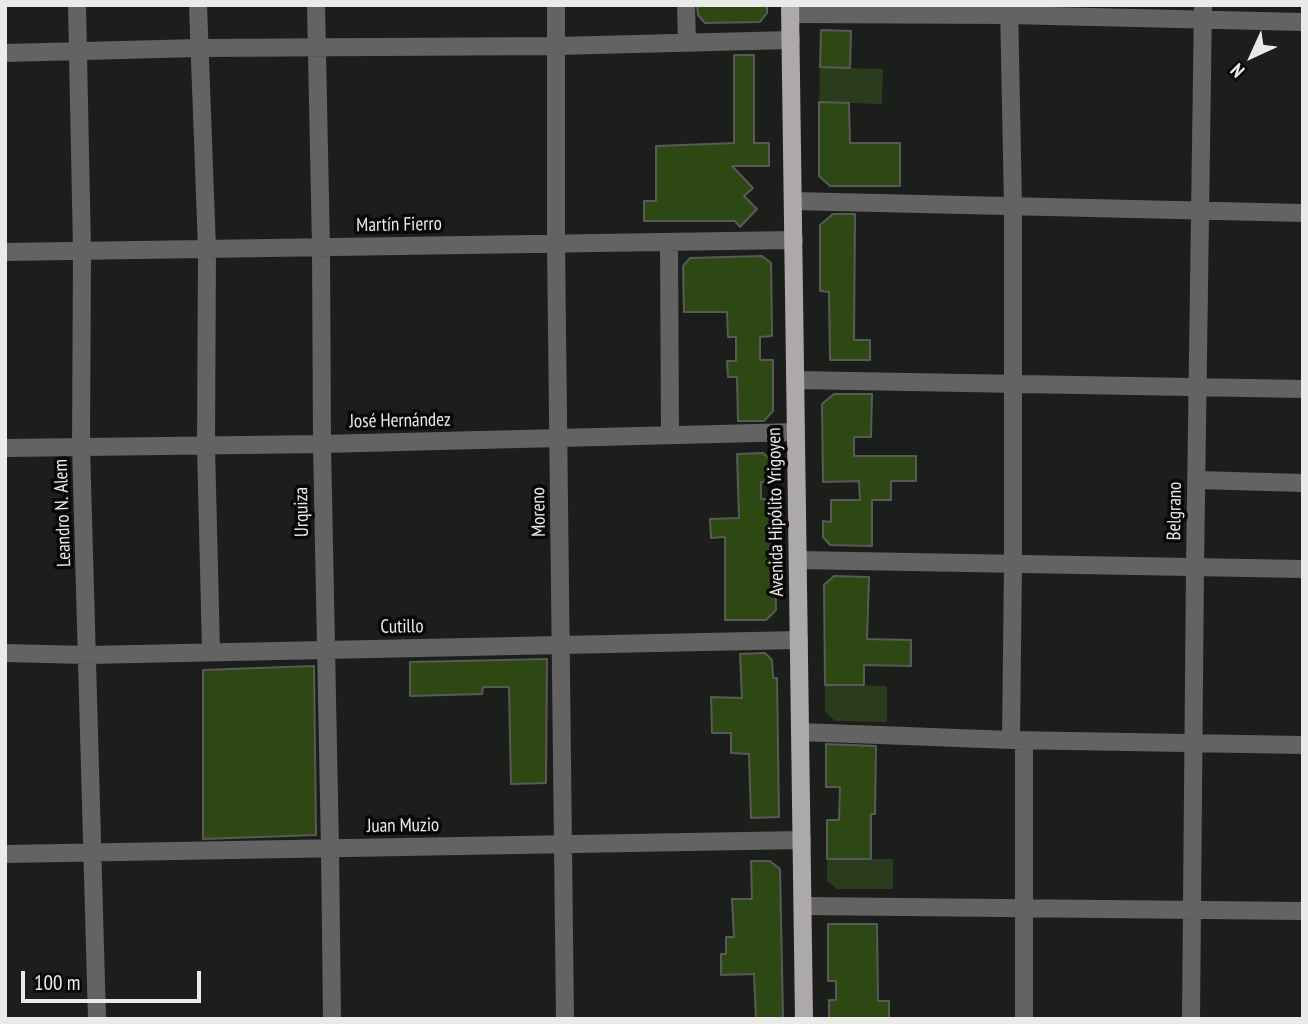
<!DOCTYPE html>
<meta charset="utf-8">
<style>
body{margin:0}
#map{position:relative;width:1308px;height:1024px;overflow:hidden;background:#1c1e1b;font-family:"PT Sans Narrow",sans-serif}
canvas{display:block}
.frame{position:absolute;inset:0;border:7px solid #eaebe9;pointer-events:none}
.north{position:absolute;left:1217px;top:21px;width:70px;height:70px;-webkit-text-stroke:5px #070807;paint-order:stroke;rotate:225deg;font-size:19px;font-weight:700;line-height:28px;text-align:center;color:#eaebe9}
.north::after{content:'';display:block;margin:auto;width:24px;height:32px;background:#eaebe9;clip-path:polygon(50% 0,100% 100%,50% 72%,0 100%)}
.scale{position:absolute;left:21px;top:971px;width:180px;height:32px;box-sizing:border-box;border:4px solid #eaebe9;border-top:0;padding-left:9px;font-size:21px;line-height:24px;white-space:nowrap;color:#eaebe9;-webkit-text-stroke:5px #070807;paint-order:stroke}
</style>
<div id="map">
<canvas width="1308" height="1024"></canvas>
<div class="frame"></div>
<div class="north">N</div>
<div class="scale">100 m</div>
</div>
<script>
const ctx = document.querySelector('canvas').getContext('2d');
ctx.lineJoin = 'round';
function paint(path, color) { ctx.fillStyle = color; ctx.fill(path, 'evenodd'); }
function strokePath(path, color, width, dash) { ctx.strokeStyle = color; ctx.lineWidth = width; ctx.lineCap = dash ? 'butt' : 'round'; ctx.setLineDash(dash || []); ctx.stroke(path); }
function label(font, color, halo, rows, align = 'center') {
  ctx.font = font + ' "PT Sans Narrow",sans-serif'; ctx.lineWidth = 7; ctx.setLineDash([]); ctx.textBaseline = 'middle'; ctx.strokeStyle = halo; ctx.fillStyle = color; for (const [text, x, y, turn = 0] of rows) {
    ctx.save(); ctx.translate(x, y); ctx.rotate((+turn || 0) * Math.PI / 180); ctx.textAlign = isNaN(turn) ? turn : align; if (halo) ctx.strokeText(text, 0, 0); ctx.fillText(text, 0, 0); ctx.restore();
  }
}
paint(new Path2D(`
 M820,67L883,69L882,104L819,102Z
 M825,685L887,686V722L835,721L825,711Z
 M827,859H893V889H837L827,881Z`), '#2b3b1e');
const building = new Path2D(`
 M697,5H767V13L760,22L705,23L698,15Z
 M821,30L851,31L850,68L820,67Z
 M734,55H754V143H769V166H732L753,188L744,196L757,209L740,227L735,221H644V201H656V146L734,143Z
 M819,102L849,103L850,143H900V186H830L819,176Z
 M833,214H855L854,340H870V360H830L829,292L820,291V225Z
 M762,256L771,263L772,336L760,337V360H773V411L764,421H738L737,377H728L727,361H736V337H728L727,312H684L683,266L690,258Z
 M834,394H872L871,437H854V456H916V481H891V500H872V546L830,545L823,537V521L831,522V500H860L859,481L823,482L822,404Z
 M763,453L774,462V482H761V499H774L776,610L766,620H725V537L711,538L710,519L739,518L737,454Z
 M834,576L869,577L867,639L911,640V666L864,665V685H825L824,585Z
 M765,653L772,660L773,678H777L779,817L751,818L749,754L731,753V733H712L711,697L742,698L740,654Z
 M547,659L546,783L511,784L509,687H483L482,694L410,696V662Z
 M314,666L316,835L203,839V670Z
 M826,744L876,746L875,814H871V859H827V820H839L840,787H826Z
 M751,861H770L780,869L783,1019H756L754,974L721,975V954H726V937H734L732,899H752Z
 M828,924H877L878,1001H889V1019H829V1000H836V981H828Z`);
paint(building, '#2e4813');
strokePath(building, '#595a57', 2);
strokePath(new Path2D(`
 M77,5L82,250L81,446L97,1019
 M198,5L207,249L206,446L211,651
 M316,5L321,247L322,444L330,849L332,1019
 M556,5V243L565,1019
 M686,5L687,43
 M1009,5L1013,206V563L1011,740
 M790,14L1009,15L1303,22
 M5,53L199,48L557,46L791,40
 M793,201L1303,213
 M669,242L670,435
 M5,252L794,240
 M795,380L1303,389
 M5,448L322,444L796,432
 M1197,480L1303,483
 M798,560L1303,569
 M5,653L88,655L799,640
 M800,732L1011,740L1303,745
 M5,854L802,840
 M803,906L1303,911
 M1024,1019V741
 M1191,1019L1195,567L1203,5`), '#646363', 18);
strokePath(new Path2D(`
 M790,5L804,1019`), '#ada9aa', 18);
label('19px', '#eaebe9', '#070807', [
 ["Martín Fierro",399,225,-1],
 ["José Hernández",400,421,-1],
 ["Belgrano",1175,511,-89],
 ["Urquiza",302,512,-91],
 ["Moreno",539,512,-91],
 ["Avenida Hipólito Yrigoyen",776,512,-91],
 ["Leandro N. Alem",63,513,-92],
 ["Cutillo",402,627,-1],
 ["Juan Muzio",403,826,-1]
]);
</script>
